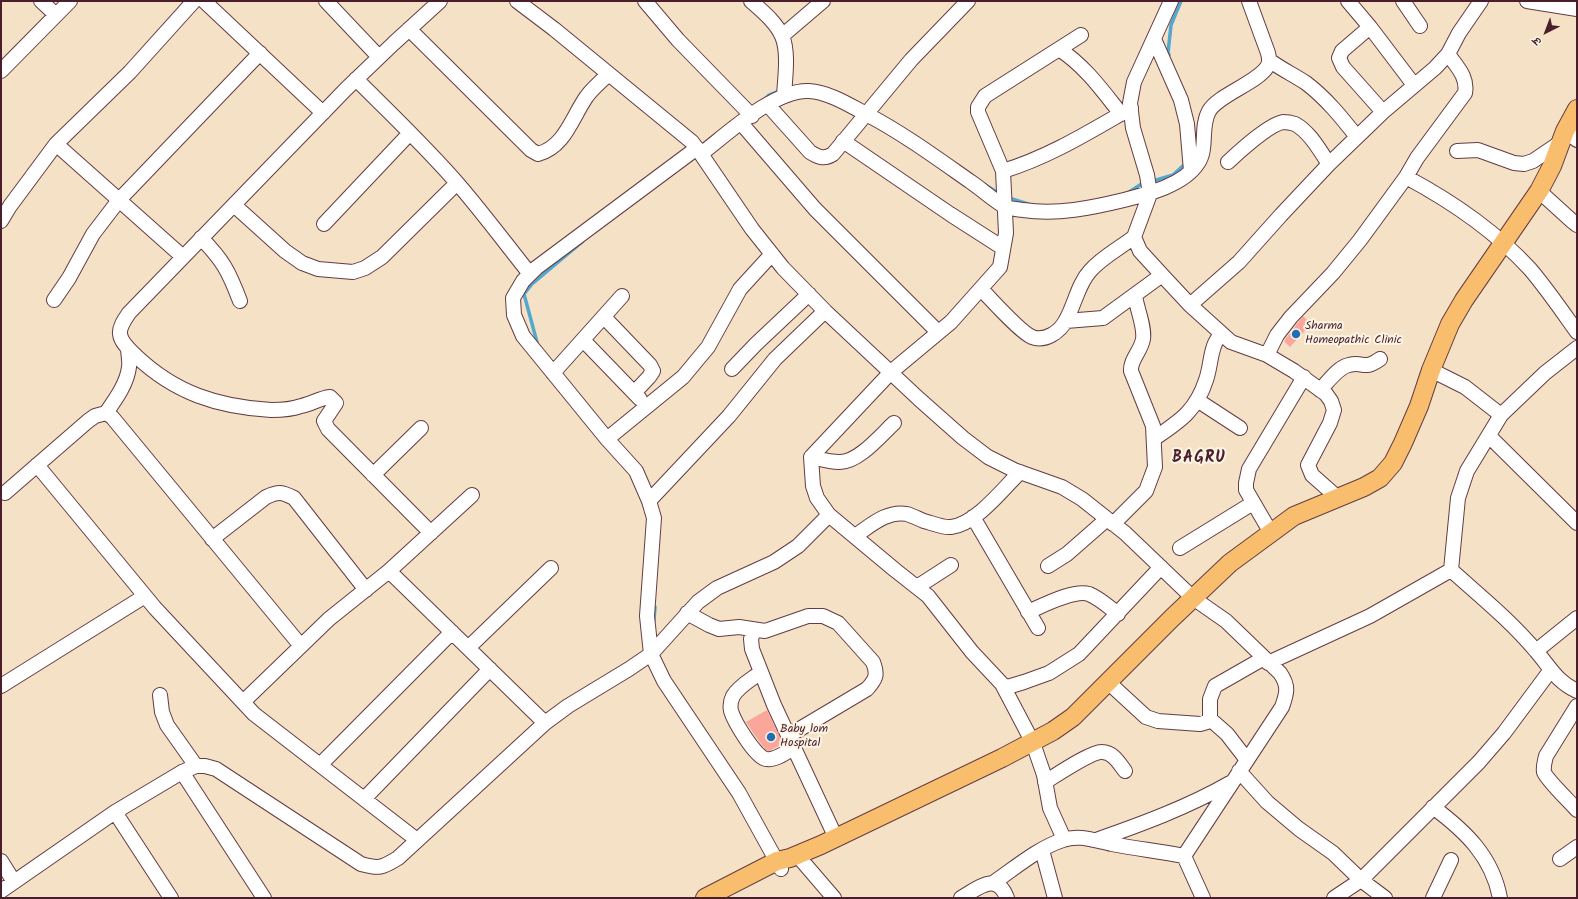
<!DOCTYPE html>
<meta charset="utf-8">
<style>
body{margin:0}
#map{position:relative;width:1578px;height:899px;overflow:hidden;background:#f5e1c5;font-family:Kalam,"Playpen Sans Deva",sans-serif}
canvas{display:block}
.frame{position:absolute;inset:0;border:2px solid #4a1f2b;pointer-events:none}
.north{position:absolute;left:1526px;top:12px;width:40px;height:40px;-webkit-text-stroke:3px #fcf5e5;paint-order:stroke;rotate:222deg;font-size:11px;font-weight:700;line-height:16px;text-align:center;color:#4a1f2b}
.north::after{content:'';display:block;margin:auto;width:14px;height:18px;background:#4a1f2b;clip-path:polygon(50% 0,100% 100%,50% 72%,0 100%)}
</style>
<div id="map">
<canvas width="1578" height="899"></canvas>
<div class="frame"></div>
<div class="north">उ</div>
</div>
<script>
const ctx = document.querySelector('canvas').getContext('2d');
ctx.lineJoin = 'round';
function strokePath(path, color, width, dash) { ctx.strokeStyle = color; ctx.lineWidth = width; ctx.lineCap = dash ? 'butt' : 'round'; ctx.setLineDash(dash || []); ctx.stroke(path); }
function paint(path, color) { ctx.fillStyle = color; ctx.fill(path, 'evenodd'); }
function label(font, color, halo, rows, align = 'center') {
  ctx.font = font + ' Kalam,sans-serif'; ctx.lineWidth = 4; ctx.setLineDash([]); ctx.textBaseline = 'middle'; ctx.strokeStyle = halo; ctx.fillStyle = color; for (const [text, x, y, turn = 0] of rows) {
    ctx.save(); ctx.translate(x, y); ctx.rotate((+turn || 0) * Math.PI / 180); ctx.textAlign = isNaN(turn) ? turn : align; if (halo) ctx.strokeText(text, 0, 0); ctx.fillText(text, 0, 0); ctx.restore();
  }
}
strokePath(new Path2D(`
 M1169,55L1168,53L1171,25L1181,1
 M765,99L769,95L779,91
 M1195,135L1197,145
 M1153,181L1173,175L1186,163
 M984,184L998,193
 M1126,194L1143,183
 M1009,198L1028,204
 M538,346L524,294L532,284L582,242
 M654,621L655,607`), '#53a8cf', 3.5);
paint(new Path2D(`
 M1303,316L1311,324L1290,347L1284,341Z
 M767,710L783,744L769,751L766,750L758,740L746,722Z`), '#fba69b');
const minor = new Path2D(`
 M41,1L56,15
 M204,1L323,113
 M326,1L379,57
 M517,1L554,29L692,142L701,154L752,229L783,268L825,311L919,399L963,438L988,457L1014,470L1062,487L1082,499L1125,533L1193,598L1226,621L1280,673C1289,686 1287,693 1282,707L1184,856L1203,898
 M645,1L678,40L752,116
 M751,1C762,11 776,22 782,36C789,52 785,78 784,96
 M1171,1L1134,82L1130,103L1133,128L1147,175L1150,194L1134,237L1140,251L1162,275L1190,305L1231,342L1267,355L1294,371L1326,394L1331,401L1334,410L1330,423L1308,465L1312,475L1338,498
 M1348,1L1370,27L1414,85
 M1403,1L1420,26
 M1527,1L1577,9
 M1370,27L1342,51L1339,58L1343,67L1383,112
 M409,29L531,150L538,154C565,147 572,117 587,96C593,88 601,81 609,74
 M782,36L823,1
 M1154,39L1181,100L1187,124L1191,171
 M1059,49C1085,66 1102,90 1121,114
 M1269,60C1281,69 1294,75 1306,83C1326,98 1342,118 1357,137
 M1,71L70,1
 M356,79C391,114 426,147 458,184C483,213 506,244 530,274
 M768,105L810,152C818,157 824,160 833,154L911,60L968,1
 M741,123L815,209L938,332
 M1565,131L1577,140
 M843,141L950,214L1003,248
 M56,144L183,257
 M697,148L536,268L523,281L513,298L514,315L523,336L607,439L636,471L649,501L654,518L647,616L651,654L664,681L739,793L781,869
 M1457,151L1478,150L1514,163L1524,164L1533,161L1561,142
 M701,154C727,134 775,89 809,91C829,92 851,106 868,115C904,134 938,159 971,182C979,187 999,205 1006,207C1011,209 1018,209 1023,210C1058,215 1091,208 1124,200C1148,194 1184,185 1198,163C1208,148 1200,127 1209,111C1218,95 1257,83 1267,67C1270,63 1269,57 1268,53L1249,1
 M1228,162C1240,151 1268,125 1283,122C1286,122 1292,123 1295,124C1310,132 1320,151 1329,164
 M1003,171C1049,157 1089,132 1131,108
 M1406,177L1417,158L1465,93C1468,77 1457,67 1448,54
 M1539,191L1572,221L1577,225
 M234,205L285,251L302,263L318,269L353,272L365,268L382,257L457,183
 M1,221L10,206L56,144L130,72L194,1
 M324,224L410,133
 M201,238C223,260 229,272 240,301
 M981,289C991,299 1020,332 1032,337C1045,342 1060,332 1066,320C1075,304 1078,284 1090,271C1102,257 1120,248 1134,237
 M54,300L69,278L93,234L119,200L260,53
 M1190,305L1239,262L1281,215L1329,164L1383,112L1435,68L1448,54L1459,33L1481,1
 M604,317L650,365L653,371L649,377L634,393
 M1066,321L1103,318L1162,275
 M583,340L640,399
 M1267,355L1277,335L1291,317L1333,273L1360,240L1406,177C1451,201 1495,231 1530,269C1547,289 1562,311 1577,332
 M732,369L756,344L809,294
 M1431,370L1465,387L1501,415
 M553,373L622,296
 M1320,390C1328,382 1338,367 1349,365C1364,361 1363,371 1380,359
 M1197,400L1240,428
 M106,413C115,400 127,384 129,367C130,361 128,354 128,348
 M1489,436L1577,523
 M1155,438C1180,421 1196,411 1206,380C1210,369 1210,357 1214,346C1215,342 1219,337 1221,333
 M607,439L683,377L708,347L740,289L772,254
 M811,457C820,459 829,462 839,462C858,463 881,435 894,423
 M37,465L155,608L254,714L417,840
 M373,475L421,428
 M5,493L88,421L95,416L106,413L112,417L301,646
 M649,501L729,416L775,359L825,311
 M973,517L1038,628
 M1113,524L1146,491L1155,467L1153,426L1131,371C1130,360 1141,351 1143,339C1145,327 1137,309 1135,296
 M431,533L328,429L324,421L336,403L330,397C320,398 311,404 301,406C293,409 280,410 271,410C218,407 175,393 136,356C130,350 121,343 120,334C119,327 125,319 129,313L346,89L394,43L440,1
 M1271,533L1246,490V483L1249,469L1304,377
 M855,536C870,526 887,510 907,514C913,516 919,519 924,521C932,523 943,528 951,527C976,524 1003,489 1020,472
 M212,539L266,497C279,491 282,492 294,498L366,590
 M1180,548L1253,503
 M1048,566L1067,554L1107,519
 M1451,570L1458,498L1467,471L1501,415L1545,373L1577,348
 M389,571L472,495
 M917,587L951,565
 M1028,612C1042,606 1074,589 1089,594C1099,598 1109,607 1118,614
 M687,613L709,625L719,629L739,627L765,631L808,616H823L838,623L873,662C878,675 876,679 867,689L788,736
 M754,630L751,639L752,649L774,705L836,838
 M468,648L551,568
 M1536,651L1577,618
 M1268,663L1370,616L1451,570C1480,596 1511,621 1536,651C1550,667 1556,681 1577,691
 M761,672C752,679 739,686 733,696C731,700 730,706 731,711C734,721 755,757 766,759C775,761 786,752 794,748
 M1108,682L1146,717L1158,721L1200,724L1207,722L1210,719V699L1215,686L1264,658
 M1,686L145,596
 M1004,688L1024,682L1049,673L1079,654L1161,567
 M160,695L162,712L167,725L196,766
 M243,702L329,619L389,571L545,723
 M1577,706L1546,756C1545,761 1543,766 1544,772C1546,779 1570,802 1577,810
 M1210,719L1227,734L1247,760
 M320,765L452,632
 M1239,771L1267,802L1299,829L1333,853L1361,880L1385,898
 M182,772L264,898
 M1045,782C1055,776 1092,751 1102,752C1113,752 1119,763 1125,771
 M364,799L490,669
 M1433,807C1465,831 1492,856 1500,898
 M115,812L171,898
 M1064,839L1050,808L1044,775L1033,743L1002,684L972,652L928,596L895,570L829,515L817,498L813,486L811,457L891,372L951,322L1000,267L1006,233L1003,171L978,112V107L985,96L1081,35
 M1096,840C1142,824 1188,807 1230,783
 M1042,850L1055,898
 M797,855L834,898
 M1560,859L1577,847
 M1,861L14,882
 M993,883C1015,868 1038,848 1063,840C1079,834 1096,841 1112,844C1136,849 1160,851 1184,856
 M1,891L115,812L182,772L196,766H205L216,769L361,864C379,869 382,868 398,858L545,723L568,706L629,669L651,654L698,602L717,588L774,562L798,546L829,515
 M961,898C978,888 997,871 1007,898
 M1334,898L1361,880L1479,762L1504,733L1550,671
 M1433,898L1451,860`);
const major = new Path2D(`
 M705,898L777,861L790,858L821,845L1002,758L1053,731L1073,717L1172,618L1230,563L1294,516L1364,487L1380,478L1393,463L1403,443L1419,406L1431,370L1450,324L1464,300L1539,191L1552,166L1565,131L1577,109`);
strokePath(minor, '#643c42', 16);
strokePath(major, '#643c42', 20);
strokePath(minor, '#fff', 14);
strokePath(major, '#f9be6d', 18);
for (const [x, y, r, color] of [
 [1296,334,5,"#1f6fb2"],
 [771,737,5,"#1f6fb2"]
]) { const dot = new Path2D(); dot.arc(x, y, r, 0, 2 * Math.PI); ctx.fillStyle = color; ctx.fill(dot); strokePath(dot, '#fcf5e5', 1.5); }
label('12px', '#4a1f2b', '#fcf5e5', [
 ["Sharma",1305,327],
 ["Homeopathic Clinic",1305,341],
 ["Baby lom",780,730],
 ["Hospital",780,744]
], 'left');
ctx.letterSpacing = '1px';
label('bold 16px', '#4a1f2b', '#fcf5e5', [
 ["BAGRU",1199,459]
]);
ctx.letterSpacing = '0px';
</script>
